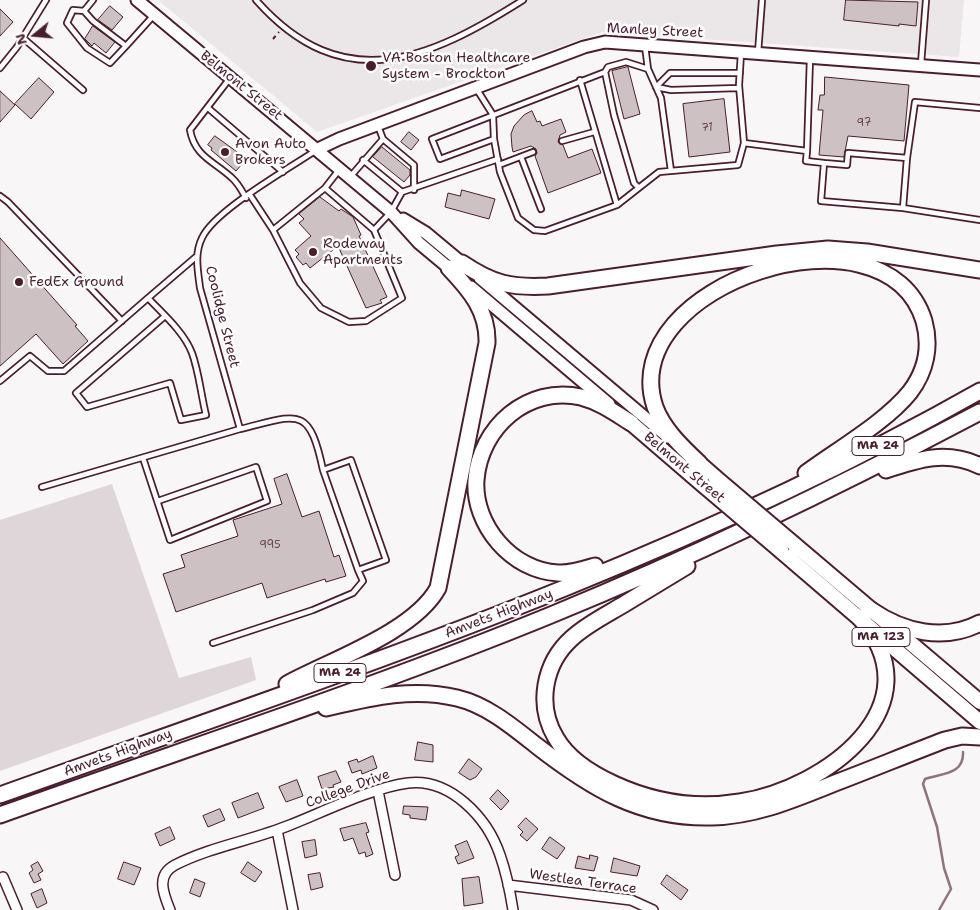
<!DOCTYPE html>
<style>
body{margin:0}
#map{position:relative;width:980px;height:910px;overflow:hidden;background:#f8f6f7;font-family:"Shantell Sans",sans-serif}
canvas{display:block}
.north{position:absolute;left:10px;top:10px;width:50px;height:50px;-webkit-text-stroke:4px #fff;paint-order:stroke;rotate:253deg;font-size:14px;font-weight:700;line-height:20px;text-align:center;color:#4a1f2b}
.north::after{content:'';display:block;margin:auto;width:18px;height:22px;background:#4a1f2b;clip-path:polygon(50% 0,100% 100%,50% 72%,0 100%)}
</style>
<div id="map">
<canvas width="980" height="910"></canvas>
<div class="north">N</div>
</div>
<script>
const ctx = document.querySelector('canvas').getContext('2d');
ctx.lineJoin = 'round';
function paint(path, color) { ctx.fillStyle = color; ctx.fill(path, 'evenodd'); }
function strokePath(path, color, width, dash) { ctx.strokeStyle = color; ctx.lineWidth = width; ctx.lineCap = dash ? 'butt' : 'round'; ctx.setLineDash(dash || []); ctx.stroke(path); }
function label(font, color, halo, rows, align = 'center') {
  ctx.font = font + ' "Shantell Sans",sans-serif'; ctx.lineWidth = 5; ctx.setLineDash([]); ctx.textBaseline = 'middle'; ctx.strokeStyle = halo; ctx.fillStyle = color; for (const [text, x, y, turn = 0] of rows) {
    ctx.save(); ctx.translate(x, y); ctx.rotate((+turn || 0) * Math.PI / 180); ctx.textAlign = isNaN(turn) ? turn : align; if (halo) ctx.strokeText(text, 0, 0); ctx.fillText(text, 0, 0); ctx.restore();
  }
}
paint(new Path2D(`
 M158,0H964L959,57L602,32L317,132Z`), '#ebe6e8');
paint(new Path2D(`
 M112,484L179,678L251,657L256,680L0,771V520Z`), '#ded6d9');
strokePath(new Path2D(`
 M939,910L951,889L944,868L937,827L923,784L925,779C942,773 964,775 963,752`), '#8f747b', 2.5);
const building = new Path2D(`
 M846,0L918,2L916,26L899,24V26L844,20Z
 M110,6L123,17L112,30L98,20Z
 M0,9L13,22L0,36Z
 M93,26L115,42L106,53L94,43L92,46L85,39Z
 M628,67L640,114L624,119L612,71Z
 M825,77L909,85L904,141L848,136L844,157L819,155L823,110H818L820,95H824Z
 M39,78L54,92L31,119L15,104Z
 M0,91L15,105L0,122Z
 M724,99L730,152L689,157L683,104Z
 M532,111L537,122L540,121L542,126L561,119L566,132L560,135L558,142L563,145L568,158L592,149L601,173L548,193L535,156L537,153L536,149L531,146L513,152L512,147L511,134L514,126L524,115Z
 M409,132L419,140L411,150L401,142Z
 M215,136L240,154L241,158L238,161L242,164L236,171L211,150L212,148L208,145Z
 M382,147L410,170V175L404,182L373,157Z
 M462,190L495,199L489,219L445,207L448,193L460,196Z
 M320,197L339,211L341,209L353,217L361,235L359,236L387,297L380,300L382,303L366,308L338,246L310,268L306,263L303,265L296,257L299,254L295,250L311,236L299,223L304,219L299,214Z
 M0,238L77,325L75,326L88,341L63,364L36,334L0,366Z
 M287,474L302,517L319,511L334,557L339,555L346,576L326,582L325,579L267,598L262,583L176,612L163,574L185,567L181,555L238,536L233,520L282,504L274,479Z
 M418,742L433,745V762L415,760Z
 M373,756L377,768L362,774L361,770L352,773L348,762L357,759L358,762Z
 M469,759L482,769L476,777L470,780L459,773Z
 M336,771L341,782L333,785L334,787L322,789L318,777Z
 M297,780L303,796L286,802L279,787Z
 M498,790L509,801L501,810L490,799Z
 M258,793L264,808L238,818L232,803Z
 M404,806L428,807L426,820L410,818V815L403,814Z
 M220,809L225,820L208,827L203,816Z
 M526,818L538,829L527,841L520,835L523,832L518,827Z
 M366,823L369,832L366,833L373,854L366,857L365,852L359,854L353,838L344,841L340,829Z
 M170,827L175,839L160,846L155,834Z
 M550,837L565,848L557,859L542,849Z
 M315,840L317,855L305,858L302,842Z
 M467,841L474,858L458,864L455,857L459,855L455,846Z
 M590,855L598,857L594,871L575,868L578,856L589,859Z
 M614,858L640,866L637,876L611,872Z
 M38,862L43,871L38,874L41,880L34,883L29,873L33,870L31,866Z
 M124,862L141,868L134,885L118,879Z
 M248,862L262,872L255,882L241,873Z
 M320,873L323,887L311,890L308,875Z
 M667,875L688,890L681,900L661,884Z
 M479,877L483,903L464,906L462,879Z
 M195,879L205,883L200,897L190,893Z
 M42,889L47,903L37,908L31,894Z`);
paint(building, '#cdc1c4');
strokePath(building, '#4a1f2b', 1);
const service = new Path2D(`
 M93,0L84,11L93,21L126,46L154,15
 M256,0C343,98 428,60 523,0
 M84,11L73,10L67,23L87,48L110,63L126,46
 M23,38L83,90
 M645,46L648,69L661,98L671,171
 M758,53L762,0
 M921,64L926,0
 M0,68L17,47L46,0
 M230,78L190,130C195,157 214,161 232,178C238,183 242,191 246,198
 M580,80L617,205
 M656,87L670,73H740
 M656,87L671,90L739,88
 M476,88L493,115L494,139L500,172L518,218L534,230L545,231L617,205L659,172L738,165L744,143L739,85L741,53
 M208,108L283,172
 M383,139L414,165V190
 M494,139L440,159L432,139L605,72
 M562,141L594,132
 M744,143L807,151L810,58
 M315,151C288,169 214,211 202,238C194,254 198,271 200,288L240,429C298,415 309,404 323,470
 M807,151L806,161L824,163L821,201L903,208L980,220
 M521,157L541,209
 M363,160L402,192
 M824,163L847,165L848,153L907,158L915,102L980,108
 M499,165L533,152
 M350,177L383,139L378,126
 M638,187L634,183L614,115L605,72L608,67L626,62L648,69
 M325,188L374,230L402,298L366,321L349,322L321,308L300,283L273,230L325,188L339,170
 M250,195L273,230
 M0,196L8,202L122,321
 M903,208L907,158
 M374,230L391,212L402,192L498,159
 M165,316L76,393L87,407L170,383L181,420L206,415C201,395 199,372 192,353C184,332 163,314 148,298L197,256
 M0,381L30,356L48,371H64L148,298
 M143,458L170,540L267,501L256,467L158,501
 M42,487L240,429
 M213,643L313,610L353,593L363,581L358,570L323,470L351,460L386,560L358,570`);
const minor = new Path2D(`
 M378,791L395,875
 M277,830L293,910
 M3,877L17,910
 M508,885L631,900L653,910
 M170,910C163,893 156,875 175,865C210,847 253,840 290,825C323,812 374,787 408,783C450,778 487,817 500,855C506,872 510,891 513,910`);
const secondary = new Path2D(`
 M137,0L391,212L419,243L455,273
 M318,149L339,139L584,47L605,42L980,70
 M403,219L426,233L468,268
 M480,278L668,437
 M471,287L609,404`);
const trunk = new Path2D(`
 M631,423L703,485
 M699,463L715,477
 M794,544L980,702
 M782,552L980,722`);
const motorway = new Path2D(`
 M462,263C493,284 511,288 548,286L777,254L828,249L867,252L980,270
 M699,463C682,447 663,429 655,407C614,284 886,196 924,321C931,346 926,371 910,392C886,422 837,450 806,473
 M886,470C919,459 947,450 980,466
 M595,566C582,570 570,574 558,573C512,571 473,525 476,480C480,427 528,385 581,397C600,402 615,413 631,423
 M687,566C667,578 646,591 626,603C608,614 587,624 572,638C544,663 536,705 556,738C568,759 592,774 614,784C653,802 697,809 740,802C824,789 939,706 859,617
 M871,610C903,632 944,642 980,623
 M287,684C331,660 414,632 438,588L487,343C488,311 470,290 449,268
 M326,708C369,698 412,687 457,698C487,705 513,727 537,746C591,788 641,819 712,817C756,816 795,799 835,783C872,769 908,754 945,740L962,736L980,737
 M0,795C332,676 672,566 980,391
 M0,815C184,749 370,689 551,615C698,555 840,486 980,412`);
strokePath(service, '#4a1f2b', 8);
strokePath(minor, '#4a1f2b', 12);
strokePath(secondary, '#4a1f2b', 15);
strokePath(trunk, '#4a1f2b', 18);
strokePath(motorway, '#4a1f2b', 19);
strokePath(new Path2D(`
 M273,39L279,32`), '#4a1f2b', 2, [4, 4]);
strokePath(service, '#fff', 4.5);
strokePath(minor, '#fff', 9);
strokePath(secondary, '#fff', 11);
strokePath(trunk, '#fff', 14);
strokePath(motorway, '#fff', 15);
const trunkBridge = new Path2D(`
 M715,477L794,544
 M703,485L782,552`);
strokePath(trunkBridge, '#4a1f2b', 18, []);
strokePath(trunkBridge, '#fff', 14);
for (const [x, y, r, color] of [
 [371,66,6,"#4a1f2b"],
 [225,152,5,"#4a1f2b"],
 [313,252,5,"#4a1f2b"],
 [19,282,5,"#4a1f2b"]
]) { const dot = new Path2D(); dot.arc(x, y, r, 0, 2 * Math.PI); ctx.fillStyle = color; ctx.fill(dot); strokePath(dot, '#fff', 2); }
label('11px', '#6b4851', null, [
 ["97",864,123],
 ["71",707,128],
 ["995",270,545]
]);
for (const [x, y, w] of [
 [878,446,52],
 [881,637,58],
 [340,673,52]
]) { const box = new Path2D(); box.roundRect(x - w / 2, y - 9.5, w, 19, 4); ctx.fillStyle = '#fff'; ctx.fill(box); strokePath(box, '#4a1f2b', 1); }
label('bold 12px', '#4a1f2b', null, [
 ["MA 24",878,446],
 ["MA 123",881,637],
 ["MA 24",340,673]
]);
label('14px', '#4a1f2b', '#fff', [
 ["Manley Street",655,31,3],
 ["Belmont Street",241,86,39],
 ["Coolidge Street",222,317,76],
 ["Belmont Street",684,468,40],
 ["Amvets Highway",499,614,-21],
 ["Amvets Highway",118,753,-20],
 ["College Drive",348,789,-20],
 ["Westlea Terrace",583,882,8]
]);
label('14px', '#4a1f2b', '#fff', [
 ["VA Boston Healthcare",382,58],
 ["System - Brockton",382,74],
 ["Avon Auto",235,144],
 ["Brokers",235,160],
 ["Rodeway",323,244],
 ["Apartments",323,260],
 ["FedEx Ground",29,282]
], 'left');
</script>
